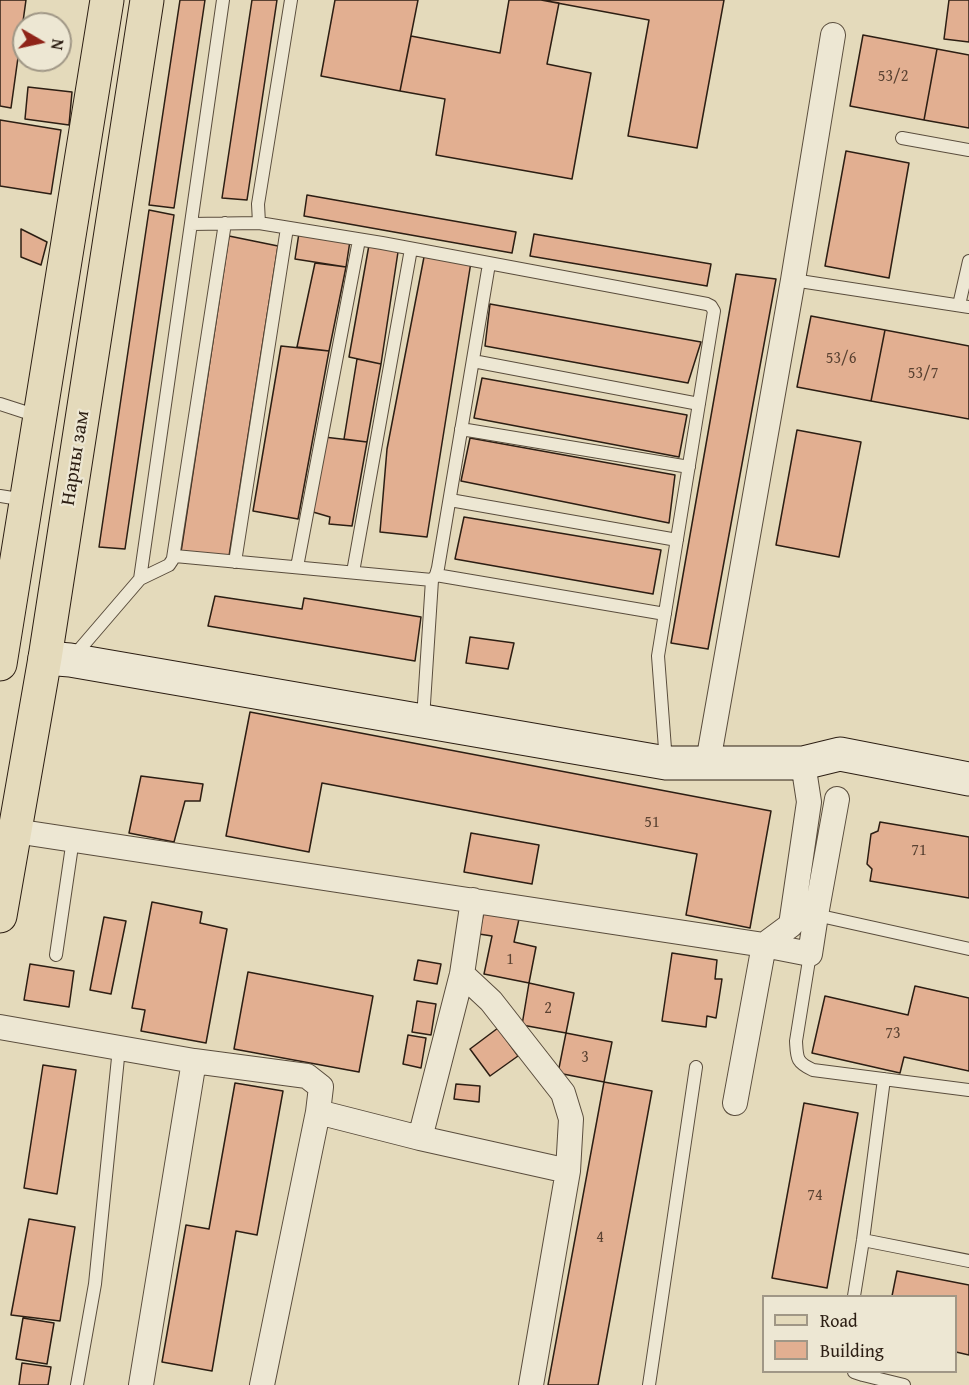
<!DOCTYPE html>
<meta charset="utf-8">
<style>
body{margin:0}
#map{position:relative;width:969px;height:1385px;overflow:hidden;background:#e4dabb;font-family:"Gentium Book Plus",serif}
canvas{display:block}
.legend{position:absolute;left:762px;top:1295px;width:195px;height:78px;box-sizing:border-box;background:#ede7d3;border:2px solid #a09786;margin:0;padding:8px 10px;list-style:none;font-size:18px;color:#2c1e13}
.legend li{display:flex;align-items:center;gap:12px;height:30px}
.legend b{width:30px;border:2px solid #a09786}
.north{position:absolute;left:12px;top:12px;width:60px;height:60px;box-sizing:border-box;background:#ede7d3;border:2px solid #a09786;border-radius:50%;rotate:99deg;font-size:16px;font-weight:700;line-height:24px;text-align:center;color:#2c1e13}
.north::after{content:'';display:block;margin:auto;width:21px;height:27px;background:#8f2418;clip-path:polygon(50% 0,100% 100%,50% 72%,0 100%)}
</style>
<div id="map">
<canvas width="969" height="1385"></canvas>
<ul class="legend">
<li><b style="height:8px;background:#e4dabb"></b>Road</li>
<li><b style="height:16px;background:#e2af91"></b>Building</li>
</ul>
<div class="north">N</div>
</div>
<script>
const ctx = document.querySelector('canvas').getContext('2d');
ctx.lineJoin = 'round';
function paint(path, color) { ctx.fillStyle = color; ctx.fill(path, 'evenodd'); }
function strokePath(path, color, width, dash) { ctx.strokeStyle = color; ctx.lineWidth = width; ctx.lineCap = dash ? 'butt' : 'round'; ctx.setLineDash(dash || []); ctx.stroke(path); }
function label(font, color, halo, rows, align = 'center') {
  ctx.font = font + ' "Gentium Book Plus",serif'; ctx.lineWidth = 4.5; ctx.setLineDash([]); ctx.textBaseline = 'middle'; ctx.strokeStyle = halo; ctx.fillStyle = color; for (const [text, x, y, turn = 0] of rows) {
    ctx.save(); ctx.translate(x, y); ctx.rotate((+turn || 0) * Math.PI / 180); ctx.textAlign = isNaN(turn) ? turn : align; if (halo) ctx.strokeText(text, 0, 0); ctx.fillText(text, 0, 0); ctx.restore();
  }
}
const building = new Path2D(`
 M0,0H26L11,108L0,106Z
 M180,0H205L174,208L149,205Z
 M252,0H277L247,200L222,198Z
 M335,0H418L400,91L321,76Z
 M509,0H541L559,3L547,64L591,73L572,179L436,155L445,99L400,91L411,36L500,53Z
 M541,0H724L697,148L628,136L649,20Z
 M949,0H969V42L944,39Z
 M863,35L937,49L924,120L850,106Z
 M937,49L969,55V128L924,120Z
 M28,87L72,92L69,125L25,119Z
 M0,120L61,130L51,194L0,186Z
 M846,151L909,163L889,278L825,266Z
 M307,195L516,232L512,253L304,216Z
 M149,210L174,215L125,549L99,547Z
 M21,229L47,242L41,265L21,257Z
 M299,233L350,241L346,267L295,259Z
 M534,234L711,264L707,286L530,256Z
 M229,236L278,246L229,556L181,552Z
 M369,245L398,252L381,364L349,357Z
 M424,257L471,262L427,537L380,532L387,449Z
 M315,263L346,267L329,351L297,347Z
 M736,274L776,279L708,649L671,643Z
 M490,304L701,342L688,383L485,346Z
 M811,316L885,330L871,401L797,387Z
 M885,330L969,346V419L871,401Z
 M281,346L329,351L298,519L253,511Z
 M357,359L381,364L367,442L344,439Z
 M482,378L687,415L679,457L474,418Z
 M797,430L861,442L839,557L776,545Z
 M324,437L367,442L352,526L329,524L330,517L313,512Z
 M470,438L675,475L669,523L461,481Z
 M464,517L661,550L653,594L455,559Z
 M215,596L302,609L304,598L421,617L415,661L208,626Z
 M470,637L514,643L508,669L466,663Z
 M250,712L771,811L750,928L686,915L697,854L322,783L309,852L226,836Z
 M141,776L203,784L200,801H185L174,842L129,833Z
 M880,822L969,837V898L870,881L872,869L867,864L871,834L878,831Z
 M471,833L539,845L532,884L464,872Z
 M152,902L202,912L200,923L227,929L206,1043L141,1031L145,1010L132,1008Z
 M484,911L519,919L514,942L536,947L529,983L484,974L492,936L479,934Z
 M104,917L126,921L111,994L90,990Z
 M672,953L717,960L715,979H722L716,1018L707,1016L706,1027L662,1021Z
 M418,960L441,964L437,984L414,980Z
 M30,964L74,971L69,1007L24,1000Z
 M248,972L373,996L359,1072L234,1049Z
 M529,983L574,993L566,1033L522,1025Z
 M915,986L969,998V1071L904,1057L900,1073L812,1053L825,996L908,1015Z
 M417,1001L436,1004L431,1035L412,1032Z
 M498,1028L518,1056L490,1076L470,1049Z
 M566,1033L612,1042L604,1082L558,1073Z
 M408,1035L426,1038L421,1068L403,1064Z
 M43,1065L76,1070L57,1194L24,1188Z
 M604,1082L652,1091L598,1385H548Z
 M235,1083L283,1091L257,1235L236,1231L212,1371L162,1362L186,1225L209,1229Z
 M456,1084L480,1086L479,1102L454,1099Z
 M804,1103L858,1113L827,1288L772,1278Z
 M29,1219L75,1227L60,1321L11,1315Z
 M897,1271L969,1285V1355L956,1352V1296H892Z
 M23,1318L54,1323L47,1364L16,1359Z
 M22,1363L51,1367L48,1385H19Z`);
paint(building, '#e2af91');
strokePath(building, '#2c1e13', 1.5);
const lane = new Path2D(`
 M291,0L258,204L259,223L382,243L707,304L711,306L714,311L658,656L666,762
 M902,138L969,150
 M191,224L259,223
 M793,280L969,307
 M959,305L969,261
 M473,361L699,404
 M0,404L28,413L40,414
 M461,429L689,467
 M0,496L25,500
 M450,500L677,540
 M173,558L225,223
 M235,562L287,228
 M297,567L359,240
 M353,572L411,249
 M436,575L665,614
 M140,579L223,0
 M73,657L140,579L169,565L175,556L432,580L436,575L438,568L489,264
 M423,719L432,580
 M816,915L969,949
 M810,954L796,1041C797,1058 796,1062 813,1070L969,1090
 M56,955L73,839
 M863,1240L969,1261
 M854,1296L863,1240L884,1079
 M854,1372L863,1375L904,1385
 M77,1385L95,1284L119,1048
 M649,1385L696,1067`);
const street = new Path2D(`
 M708,762L793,280L833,35
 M15,831L764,945L810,954L816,915L837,799
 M462,974L491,1001L563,1093L571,1119L568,1171L531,1385
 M0,1027L194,1061L307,1076L321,1087L318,1112L420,1138L462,974L473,900
 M735,1103L764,945L791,925L809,802L803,763
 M420,1138L568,1171
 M141,1385L194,1061
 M262,1385L318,1112`);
const secondary = new Path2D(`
 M45,658L70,660L666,763H803L840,754L969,779`);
const primary = new Path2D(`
 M0,664L107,0
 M0,916L45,658L147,0`);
strokePath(lane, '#5a4d3d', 14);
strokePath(street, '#5a4d3d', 26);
strokePath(secondary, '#2c1e13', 35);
strokePath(primary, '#2c1e13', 35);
strokePath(lane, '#ede7d3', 12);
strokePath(street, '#ede7d3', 24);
strokePath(secondary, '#ede7d3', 33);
strokePath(primary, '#e4dabb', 33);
label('16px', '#5a4232', null, [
 ["53/2",893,77],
 ["53/6",841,359],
 ["53/7",923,374],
 ["51",652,823],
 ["71",919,851],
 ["1",510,960],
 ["2",548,1009],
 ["73",893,1034],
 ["3",585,1058],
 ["74",815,1196],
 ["4",600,1238]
]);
label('20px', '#2c1e13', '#ede7d3', [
 ["Нарны зам",76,458,-81]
]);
</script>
